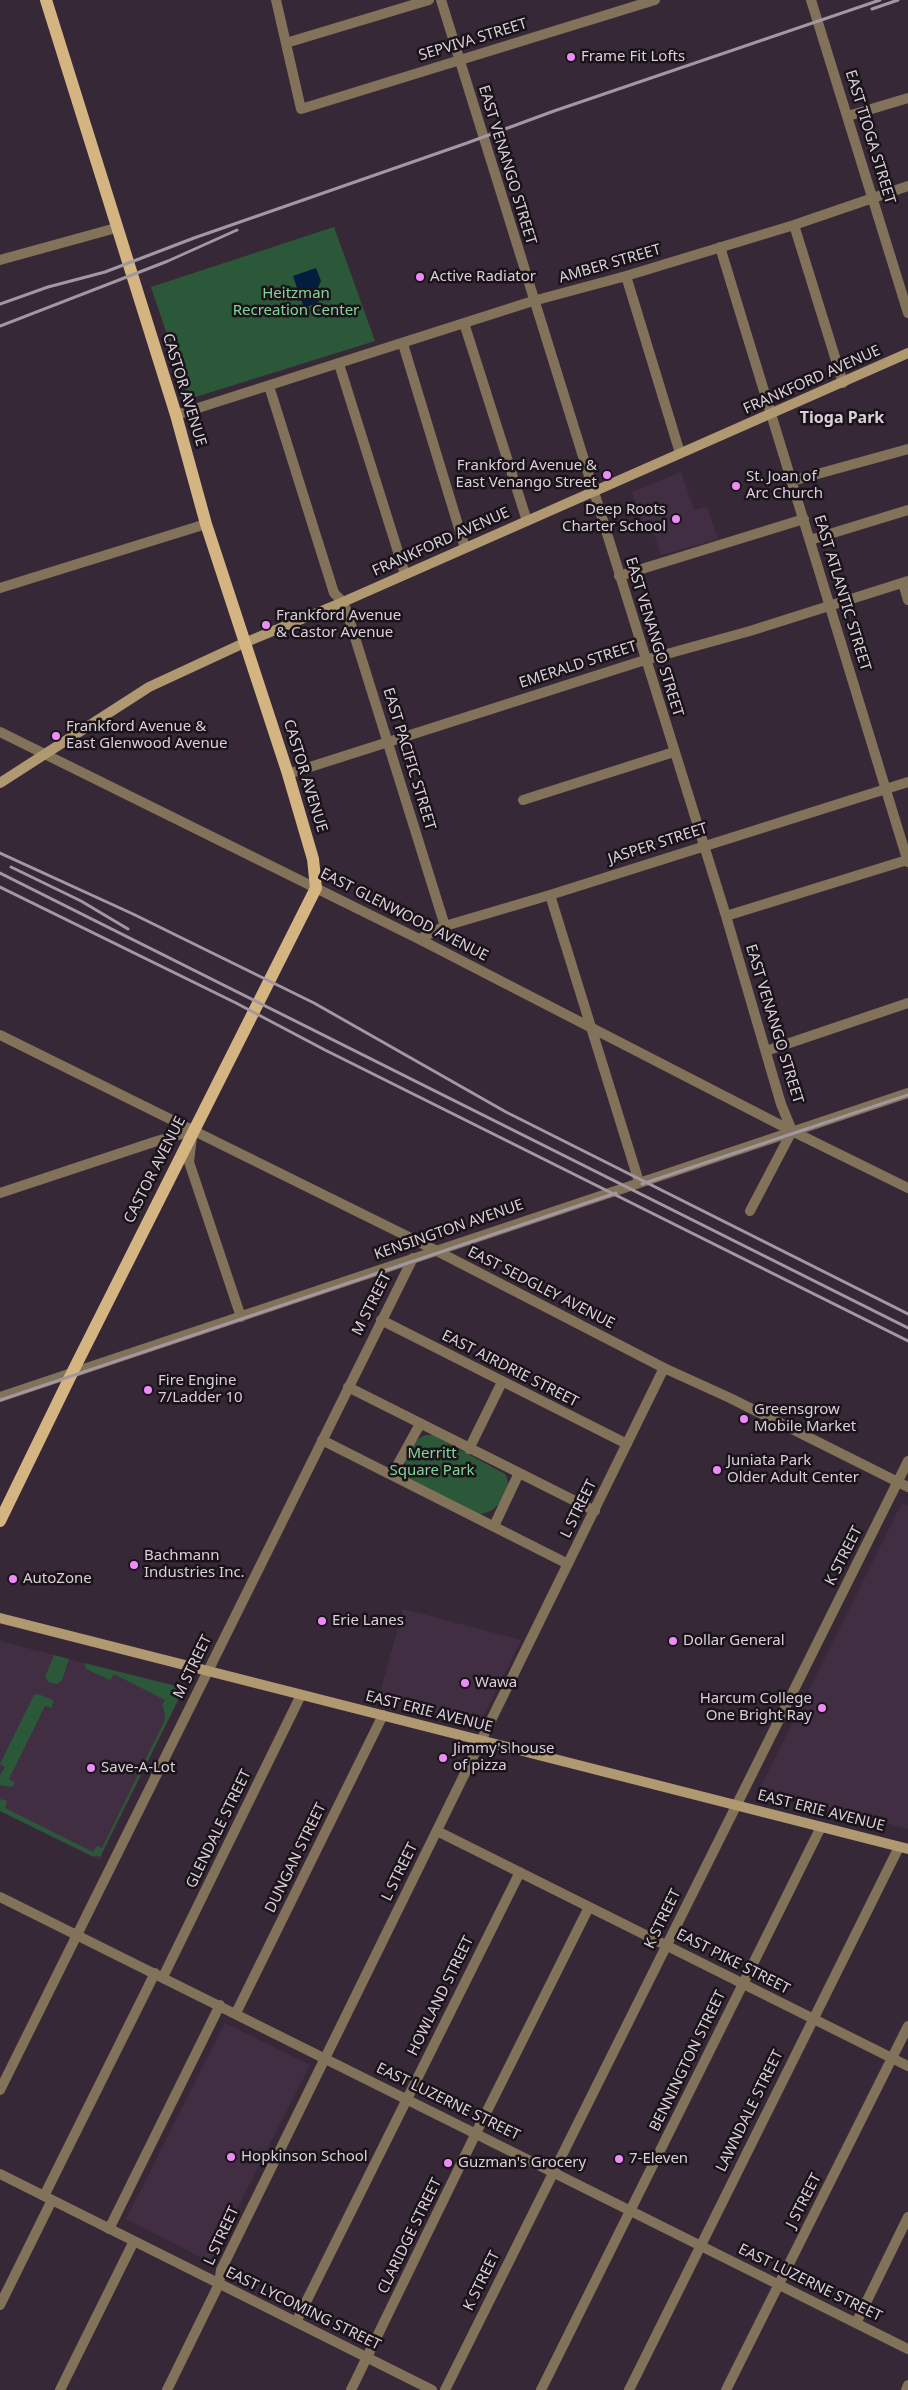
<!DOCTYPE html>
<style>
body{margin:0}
canvas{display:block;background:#372837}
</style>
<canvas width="908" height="2390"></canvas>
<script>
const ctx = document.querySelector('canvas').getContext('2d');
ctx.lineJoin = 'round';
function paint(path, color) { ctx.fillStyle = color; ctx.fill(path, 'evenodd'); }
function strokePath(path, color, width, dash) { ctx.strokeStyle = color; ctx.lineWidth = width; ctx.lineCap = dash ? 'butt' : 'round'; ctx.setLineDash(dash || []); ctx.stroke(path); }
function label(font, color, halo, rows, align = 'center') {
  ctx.font = font + ' "Noto Sans",sans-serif'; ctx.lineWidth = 5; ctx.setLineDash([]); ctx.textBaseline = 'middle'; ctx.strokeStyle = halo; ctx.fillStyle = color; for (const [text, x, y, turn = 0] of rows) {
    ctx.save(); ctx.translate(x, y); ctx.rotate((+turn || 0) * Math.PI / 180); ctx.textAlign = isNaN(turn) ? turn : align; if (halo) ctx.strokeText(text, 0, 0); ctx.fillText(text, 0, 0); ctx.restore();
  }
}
paint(new Path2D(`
 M681,472L694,510L707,507L718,539L661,555L652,527L645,529L632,492Z
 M902,1503L908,1506V1829L760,1788Z
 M403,1609L521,1640L479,1725L379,1697Z
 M0,1641L184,1689L99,1860L0,1811Z
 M225,2023L310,2065L210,2262L126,2219Z`), '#422e42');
paint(new Path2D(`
 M334,227L375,341L189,399L151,287Z
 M426,1435H433L505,1474C516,1491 495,1514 479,1514L410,1480C399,1466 409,1440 426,1435Z
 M54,1655L69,1659L62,1680L57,1684L48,1682L45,1677Z
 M84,1663L180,1687L183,1690L100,1857L96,1855L94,1857L0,1811V1799L7,1801L5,1808L93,1852L97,1846L102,1848L164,1722L165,1713L162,1705L165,1700L114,1674L110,1680L86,1669Z
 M38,1694L53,1700L52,1708L45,1706L9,1779L14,1782V1785L11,1787L0,1785V1775L5,1767L0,1764L34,1695Z`), '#2b5838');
paint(new Path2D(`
 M316,268L321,281L316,292L319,302L304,308L293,276Z`), '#021d3e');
strokePath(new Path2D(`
 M276,0L301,109L655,0
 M441,0L726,916L781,1104L792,1131
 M811,0L908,313
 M286,43L429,0
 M848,116L908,98
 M794,225L843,383
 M720,247L908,862
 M0,260L116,228
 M626,276L680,453
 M464,323L527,521
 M403,344L465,548
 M339,364L405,574
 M269,386L334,593L343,602L347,612L445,926
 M176,415L533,301L626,276L794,225L908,186
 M792,481L908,449
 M810,540L908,510
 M619,576L804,519
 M903,583L908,600
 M0,588L206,524
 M0,732L419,939L792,1131L908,1188
 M288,774L645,660L750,631L908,581
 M523,800L674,752
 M550,895L639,1182
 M726,916L907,860
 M419,939L445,926L550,895L908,782
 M0,1035L435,1250L664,1368L730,1398L908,1487
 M766,1051L908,1003
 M192,1137L189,1162L241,1317
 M0,1193L157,1141L193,1131
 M750,1211L792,1131
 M381,1320L627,1444
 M348,1387L595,1511
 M322,1440L568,1564
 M469,1449L502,1382
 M392,1475L420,1424
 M494,1526L519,1473
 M437,1831L908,2066
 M0,1897L908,2349
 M163,1977L301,1695
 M236,2013L383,1715
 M0,2090L413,1258
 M0,2174L432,2390
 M44,2196L155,1973
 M109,2229L220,2005
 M0,2305L52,2200
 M296,2322L520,1872
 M856,2323L908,2217
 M60,2390L134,2241
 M167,2390L219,2284L221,2270L664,1368
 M351,2390L476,2133L589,1907
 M445,2390L908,1461
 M541,2390L821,1827
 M629,2390L899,1847
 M726,2390L908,2026
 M906,2390L908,2385`), '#817259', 10);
strokePath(new Path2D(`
 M0,1397L908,1093`), '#817259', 10);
strokePath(new Path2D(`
 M0,783L149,687L244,643L343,602L908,353
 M0,1618L908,1849`), '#b09870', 10);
strokePath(new Path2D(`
 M0,1521L72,1373L316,888L313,859L288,774L206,524L176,415L46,0`), '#d4b581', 12);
strokePath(new Path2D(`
 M872,9L898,0
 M0,304L48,287L105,272L194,238L467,143L554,111L880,0
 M0,326L168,261L237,230
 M0,853L133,914L314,1003L506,1112L908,1314
 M11,867L81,901L128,929
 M0,873L908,1328
 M0,887L236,1003L325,1050L908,1341
 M642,1184L908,1095
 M0,1400L616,1193`), '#a397a2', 3);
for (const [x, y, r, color] of [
 [571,57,5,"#ed8cf9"],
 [420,277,5,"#ed8cf9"],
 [607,475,5,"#ed8cf9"],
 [736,486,5,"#ed8cf9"],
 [676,519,5,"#ed8cf9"],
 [266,625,5,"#ed8cf9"],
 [56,736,5,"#ed8cf9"],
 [148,1390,5,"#ed8cf9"],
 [744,1419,5,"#ed8cf9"],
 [717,1470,5,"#ed8cf9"],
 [134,1565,5,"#ed8cf9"],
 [13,1579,5,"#ed8cf9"],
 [322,1621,5,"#ed8cf9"],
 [673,1641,5,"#ed8cf9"],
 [465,1683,5,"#ed8cf9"],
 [822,1708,5,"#ed8cf9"],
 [443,1758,5,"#ed8cf9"],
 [91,1768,5,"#ed8cf9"],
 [231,2157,5,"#ed8cf9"],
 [619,2159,5,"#ed8cf9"],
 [448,2163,5,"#ed8cf9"]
]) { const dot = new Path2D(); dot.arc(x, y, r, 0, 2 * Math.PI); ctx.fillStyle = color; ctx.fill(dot); strokePath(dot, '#1a131a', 2); }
label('15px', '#dad0d9', '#1a131a', [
 ["SEPVIVA STREET",473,40,-17],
 ["EAST TIOGA STREET",870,137,73],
 ["EAST VENANGO STREET",507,165,73],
 ["AMBER STREET",610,264,-16],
 ["FRANKFORD AVENUE",812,380,-24],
 ["CASTOR AVENUE",184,390,73],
 ["FRANKFORD AVENUE",441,542,-24],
 ["EAST ATLANTIC STREET",842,593,73],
 ["EAST VENANGO STREET",654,637,73],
 ["EMERALD STREET",578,665,-18],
 ["EAST PACIFIC STREET",409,759,73],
 ["CASTOR AVENUE",305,776,73],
 ["JASPER STREET",658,844,-18],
 ["EAST GLENWOOD AVENUE",404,915,27],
 ["EAST VENANGO STREET",774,1024,73],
 ["CASTOR AVENUE",155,1170,-63],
 ["KENSINGTON AVENUE",449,1230,-19],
 ["EAST SEDGLEY AVENUE",541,1288,27],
 ["M STREET",372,1304,-63],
 ["EAST AIRDRIE STREET",510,1369,27],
 ["L STREET",579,1509,-64],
 ["K STREET",844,1556,-63],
 ["M STREET",193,1667,-64],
 ["EAST ERIE AVENUE",429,1712,14],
 ["EAST ERIE AVENUE",821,1811,14],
 ["GLENDALE STREET",219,1829,-64],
 ["DUNGAN STREET",296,1858,-64],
 ["L STREET",400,1872,-64],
 ["K STREET",663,1919,-64],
 ["EAST PIKE STREET",733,1962,27],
 ["HOWLAND STREET",441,1996,-64],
 ["BENNINGTON STREET",688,2061,-64],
 ["EAST LUZERNE STREET",448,2102,26],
 ["LAWNDALE STREET",750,2111,-64],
 ["J STREET",804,2201,-63],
 ["L STREET",222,2236,-65],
 ["CLARIDGE STREET",410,2236,-64],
 ["K STREET",482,2281,-64],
 ["EAST LUZERNE STREET",810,2283,26],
 ["EAST LYCOMING STREET",303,2309,26]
]);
label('15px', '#dad0d9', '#1a131a', [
 ["Frame Fit Lofts",581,57],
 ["Active Radiator",430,277],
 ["Frankford Avenue &",597,466,"right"],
 ["East Venango Street",597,483,"right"],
 ["St. Joan of",746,477],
 ["Arc Church",746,494],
 ["Deep Roots",666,510,"right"],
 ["Charter School",666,527,"right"],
 ["Frankford Avenue",276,616],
 ["& Castor Avenue",276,633],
 ["Frankford Avenue &",66,727],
 ["East Glenwood Avenue",66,744],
 ["Fire Engine",158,1381],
 ["7/Ladder 10",158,1398],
 ["Greensgrow",754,1410],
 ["Mobile Market",754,1427],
 ["Juniata Park",727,1461],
 ["Older Adult Center",727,1478],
 ["Bachmann",144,1556],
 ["Industries Inc.",144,1573],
 ["AutoZone",23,1579],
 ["Erie Lanes",332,1621],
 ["Dollar General",683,1641],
 ["Wawa",475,1683],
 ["Harcum College",812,1699,"right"],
 ["One Bright Ray",812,1716,"right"],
 ["Jimmy's house",453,1749],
 ["of pizza",453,1766],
 ["Save-A-Lot",101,1768],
 ["Hopkinson School",241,2157],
 ["7-Eleven",629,2159],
 ["Guzman's Grocery",458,2163]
], 'left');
label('15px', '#82d597', '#1a131a', [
 ["Heitzman",296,294],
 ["Recreation Center",296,311],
 ["Merritt",432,1454],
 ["Square Park",432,1471]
]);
label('bold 16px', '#dad0d9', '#1a131a', [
 ["Tioga Park",842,418]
]);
</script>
